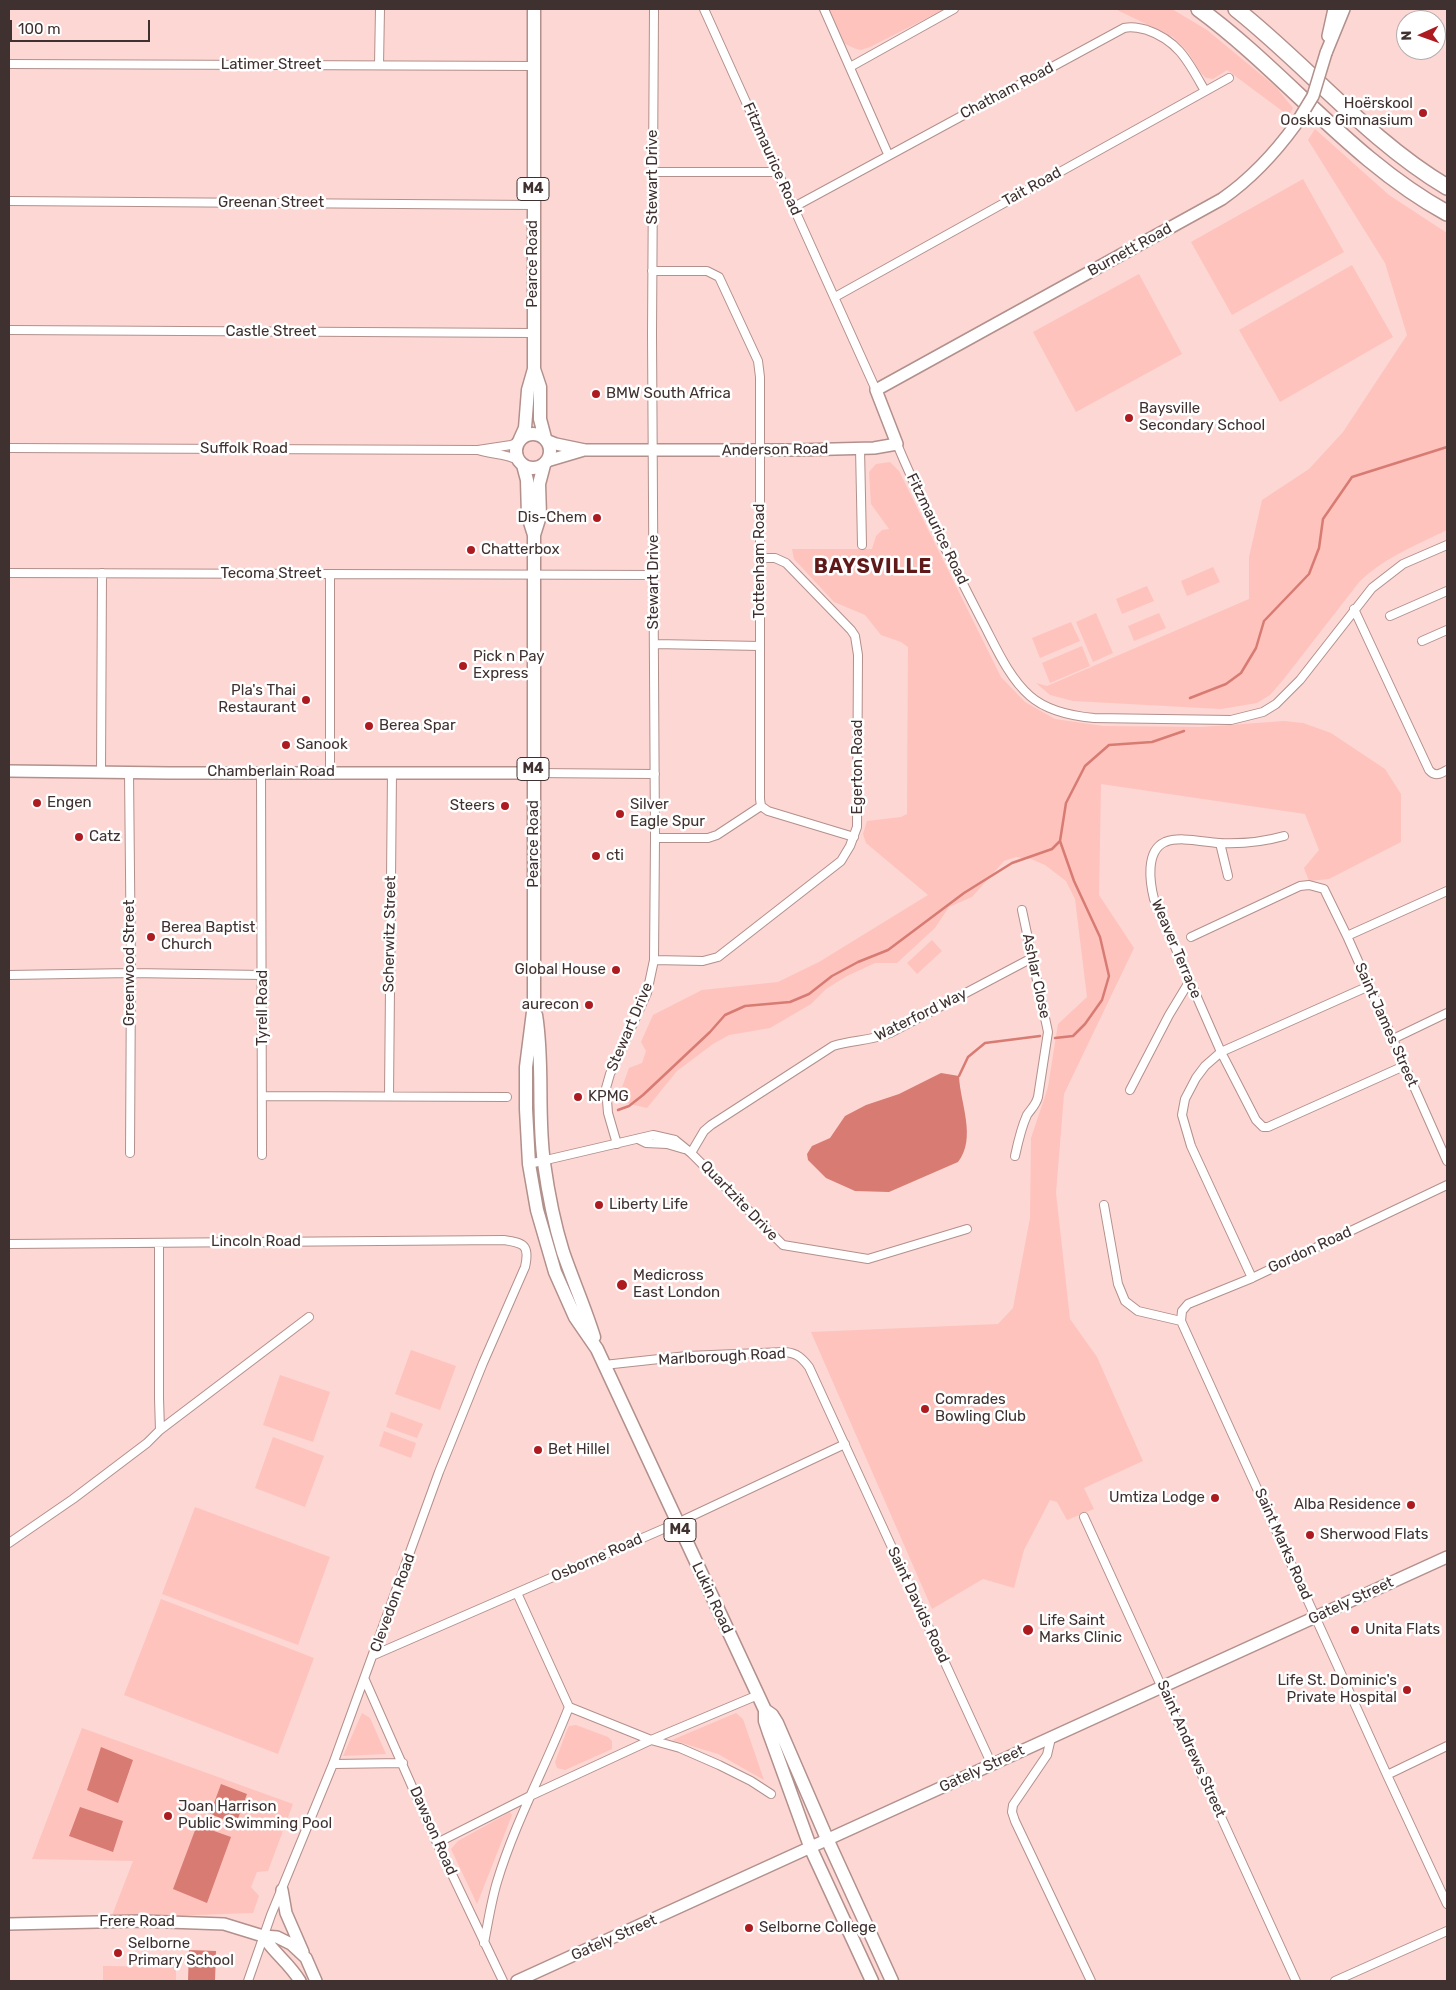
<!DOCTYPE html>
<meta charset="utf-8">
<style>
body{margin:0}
#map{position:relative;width:1456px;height:1990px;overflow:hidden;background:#fdd7d3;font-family:Rubik,sans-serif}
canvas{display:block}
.frame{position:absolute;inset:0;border:10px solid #3f312f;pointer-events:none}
.north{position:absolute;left:1396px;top:10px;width:50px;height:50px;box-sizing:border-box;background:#fff;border:1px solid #b2adac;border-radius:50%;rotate:268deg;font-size:14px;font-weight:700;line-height:20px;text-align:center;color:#3f312f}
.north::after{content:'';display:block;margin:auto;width:18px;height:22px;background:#ad1b21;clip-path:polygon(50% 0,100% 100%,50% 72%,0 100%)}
.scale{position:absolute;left:10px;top:20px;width:140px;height:22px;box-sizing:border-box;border:2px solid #3f312f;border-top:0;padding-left:6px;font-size:15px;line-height:18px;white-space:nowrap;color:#3f312f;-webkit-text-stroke:4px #fff;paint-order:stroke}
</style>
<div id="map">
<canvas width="1456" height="1990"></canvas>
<div class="frame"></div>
<div class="north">N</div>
<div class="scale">100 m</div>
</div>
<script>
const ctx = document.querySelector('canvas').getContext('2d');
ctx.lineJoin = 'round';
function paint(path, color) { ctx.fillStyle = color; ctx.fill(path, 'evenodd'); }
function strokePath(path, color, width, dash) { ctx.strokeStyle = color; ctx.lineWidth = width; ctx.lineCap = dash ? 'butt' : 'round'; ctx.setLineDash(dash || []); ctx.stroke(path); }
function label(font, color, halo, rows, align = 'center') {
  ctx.font = font + ' Rubik,sans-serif'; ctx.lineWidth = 5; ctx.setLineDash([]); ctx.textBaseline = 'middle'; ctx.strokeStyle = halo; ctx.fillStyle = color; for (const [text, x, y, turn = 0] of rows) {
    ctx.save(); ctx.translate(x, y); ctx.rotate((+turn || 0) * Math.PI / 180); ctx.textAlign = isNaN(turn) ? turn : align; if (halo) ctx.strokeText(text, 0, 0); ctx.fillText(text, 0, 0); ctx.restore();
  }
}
paint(new Path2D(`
 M829,9H945L870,47L861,50L856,49L845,44Z
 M1115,9H1172L1207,30L1276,87L1293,108L1289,116L1227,70L1213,79L1206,78L1200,72L1188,52L1173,37Z
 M1315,129L1389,195L1447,233V530C1416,545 1386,557 1360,581L1283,680L1270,695L1257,703L1221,709L1073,701L1050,695L1036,683L1047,686L1249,599V557L1262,500L1309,469L1343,432L1407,335L1385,263L1308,140Z
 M1303,179L1344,252L1232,315L1191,242Z
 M1352,265L1393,337L1280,402L1239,330Z
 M1139,274L1182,354L1076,412L1033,332Z
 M890,462L899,471L1001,677L1025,702L1055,719L1103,726L1202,727L1284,721L1303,723L1331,733L1385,769L1401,794V842L1329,879L1309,881L1304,868L1319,850L1305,814L1101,784L1099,895L1134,948L1064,1094L1056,1193L1070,1319L1097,1357L1143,1461L1084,1488L1094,1509L1067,1520L1057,1502L1050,1500L1024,1550L1014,1588L983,1579L932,1609L811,1332L998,1324L1013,1308L1030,1218L1031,1138L1048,1087L1058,1024L1087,997L1075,899L1066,881L1045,865L1031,859L1016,857L1004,861L972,897L949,907L935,928L897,963H875L847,976L826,989L811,1004L770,1028L729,1035L713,1044L677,1071L647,1108L617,1101L629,1068L642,1063L646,1051L641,1042L653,1015L702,990L778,982L819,962L928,895L866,843L863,834L867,821L901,817L907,814L908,647L901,642L881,635L865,615L834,602L794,559L792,549H872L876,536L882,530L889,529L871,504L869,472L876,464Z
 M1213,567L1220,582L1187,596L1181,581Z
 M1147,586L1154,601L1122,614L1116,599Z
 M1096,613L1113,653L1093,662L1076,622Z
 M1159,613L1166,628L1134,641L1128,626Z
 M1071,622L1080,641L1040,658L1032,638Z
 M1082,646L1090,666L1050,683L1042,663Z
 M932,940L942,951L917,974L907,963Z
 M411,1350L456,1366L440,1410L395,1394Z
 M280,1375L330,1392L313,1442L263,1425Z
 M391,1412L423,1424L417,1438L386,1427Z
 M384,1431L416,1443L411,1458L379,1446Z
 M273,1437L324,1456L305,1507L255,1488Z
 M195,1507L330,1557L298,1645L162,1594Z
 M161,1599L314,1658L278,1754L124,1695Z
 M362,1713L370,1718L386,1754L343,1756Z
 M736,1713L743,1719L764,1780L718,1754L672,1740Z
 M576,1725L608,1737L612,1741V1749L565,1770L557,1768L555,1762L567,1730L569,1726Z
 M82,1728L293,1804L268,1871L257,1872L251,1887L259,1896L253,1913L111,1918L133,1861L32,1859Z
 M510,1812L512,1815L477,1904L451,1849L458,1841Z
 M103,1966L176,1967V1981H103Z`), '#fec3bd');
paint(new Path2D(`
 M941,1073L959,1076C960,1103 977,1138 958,1162L889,1192L855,1191L826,1178L808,1160L807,1154L812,1146L830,1138L845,1116L866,1105L899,1094Z
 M101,1747L133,1760L118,1803L87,1790Z
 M221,1784L247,1794L236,1824L210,1814Z
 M80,1807L123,1821L113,1852L69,1836Z
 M197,1825L231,1837L207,1903L173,1889Z
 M189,1950L216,1951L215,1981H188Z`), '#d77b73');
strokePath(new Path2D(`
 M1190,698L1226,684L1241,673L1256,648L1264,621L1309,574L1319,548L1323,519L1352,477L1447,447
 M1055,1038L1073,1036L1085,1024L1102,1000L1109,976L1100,937L1074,881L1060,841L1066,803L1085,766L1109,745L1152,742L1184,731
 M959,1076L968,1057L985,1043L1040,1036
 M618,1110L629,1106L643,1095L710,1032L725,1015L745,1006L790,1002L809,994L832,976L858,962L888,950L964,893L1012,863L1052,849L1060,841`), '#d77b73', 2.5);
const street = new Path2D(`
 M704,9L876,390
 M824,9L888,154
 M9,64L534,66
 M379,65L380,9
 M850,67L954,9
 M652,172H778
 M9,201L533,205
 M794,207L1124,28C1133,26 1139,28 1147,30C1179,41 1189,63 1205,91
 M652,271H707L719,277L758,361L760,377V799L761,806L717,835L708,838H655
 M835,297L1229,78
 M9,330L533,333
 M897,444C922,504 951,561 981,619C995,645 1008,677 1030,696C1047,711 1072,716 1094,718L1231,720L1263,712L1276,704L1300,680L1372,588L1403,564L1447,545
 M9,448L478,450L511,445L519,442
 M860,448L862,545
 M478,450C492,455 507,453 519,461
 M9,573L654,575
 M1354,609L1429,770C1435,777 1440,774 1447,770
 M1390,616L1447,591
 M1422,641L1447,630
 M655,644L760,646
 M101,772L102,573
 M129,772L131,973L130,1153
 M261,772L262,1155
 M330,772V574
 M533,773L655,774
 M761,806L768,811L854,837
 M1284,836C1263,842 1241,844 1219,843C1203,842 1180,836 1165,842C1145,851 1150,883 1154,899L1221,1052L1256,1120L1263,1127H1268L1404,1066
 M1220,843L1228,876
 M1347,936L1447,891
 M1191,937L1300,886L1309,885L1324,889L1347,936L1447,1161
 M654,960L703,961L718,957L841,861L850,846L857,827L858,655L855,636L851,630L786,563L775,558H760
 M9,975L131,973L263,975
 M1393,1039L1447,1013
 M1130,1090L1169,1015L1189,982
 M263,1096L507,1097
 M389,1096L392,772
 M638,1139L646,1143L667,1144L684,1149
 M617,1144L608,1113L606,1088L610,1074L647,993L654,960L655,838L652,334L654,9
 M691,1153L704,1131L711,1125L833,1046C852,1040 871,1041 890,1033L1032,958
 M1015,1156C1018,1142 1021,1128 1027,1115C1031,1109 1036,1105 1038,1097L1048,1032L1022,910
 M529,1164L653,1135L675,1140L691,1153L783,1245L868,1259L967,1229
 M1447,1185L1252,1278L1188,1304L1182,1311L1181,1321L1387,1775L1447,1904
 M1104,1205L1118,1284L1125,1301L1138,1311L1181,1321
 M9,1244L504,1240C524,1243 530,1245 525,1267L483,1363L439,1472L333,1764L271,1915L248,1981
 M1252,1278L1191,1146L1182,1115L1185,1099L1196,1078L1205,1066L1221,1052L1369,986
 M604,1365L687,1356L785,1352C797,1353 802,1358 809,1367L992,1765
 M160,1430L309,1317
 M1084,1517L1296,1981
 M9,1543L73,1499L147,1443L160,1430L159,1398V1243
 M517,1593L569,1707
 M374,1655L677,1523L845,1444
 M365,1680L437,1843L503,1981
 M1051,1738L1047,1755L1013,1805L1012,1812L1015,1821L1091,1981
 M333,1764L403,1763
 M1387,1775L1447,1746
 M437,1843L530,1796L651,1740L758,1695
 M484,1943C488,1923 491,1902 497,1882C515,1822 546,1766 569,1707L651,1740L680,1748L719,1765L751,1781L771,1794
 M1335,1981L1447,1931`);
const secondary = new Path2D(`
 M1328,36L1334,9
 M1326,53L1344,9
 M546,440L556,444L585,450H796L874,448L897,444L876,390L1222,199C1252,178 1275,153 1296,124
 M547,461L584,450
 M9,771L169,773H533
 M282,1890L286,1913L303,1952
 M9,1924L141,1921L224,1924L263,1936L277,1937L291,1944L306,1958L316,1981
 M263,1936C274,1953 289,1963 300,1981
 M517,1981L1447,1557`);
const primary = new Path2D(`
 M534,369L540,387V419L545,438
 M516 451a17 17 0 1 1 34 0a17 17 0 1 1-34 0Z
 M520,439L525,428L528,390L534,369V9
 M523,465L527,480L528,516L534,535V1004L526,1067V1109L529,1164L537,1210L555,1272L575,1317L597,1349L765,1710V1721L769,1733L811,1849L872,1981
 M534,535L540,516L539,484L544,465
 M536,1015C544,1064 537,1114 544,1163C548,1192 554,1223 563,1252C573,1281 585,1308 594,1337
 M765,1710L772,1715L777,1723L828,1841L892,1981`);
const highway = new Path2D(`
 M1199,9C1285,72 1352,161 1447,213
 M1236,9C1308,66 1368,140 1447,187`);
strokePath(street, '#b2908c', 10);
strokePath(secondary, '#b2908c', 14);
strokePath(primary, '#b2908c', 15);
strokePath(highway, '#b2908c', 18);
strokePath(street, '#fff', 8);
strokePath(secondary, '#fff', 11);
strokePath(primary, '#fff', 12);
strokePath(highway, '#fff', 15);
const secondaryBridge = new Path2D(`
 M1296,124L1313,96L1326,53`);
strokePath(secondaryBridge, '#b2908c', 14, []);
strokePath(secondaryBridge, '#fff', 11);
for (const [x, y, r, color] of [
 [1423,113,5,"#ad1b21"],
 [596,394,5,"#ad1b21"],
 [1129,418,5,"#ad1b21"],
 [597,518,5,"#ad1b21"],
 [471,550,5,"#ad1b21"],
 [463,666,5,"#ad1b21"],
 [306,700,5,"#ad1b21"],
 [369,726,5,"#ad1b21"],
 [286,745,5,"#ad1b21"],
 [37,803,5,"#ad1b21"],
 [505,806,5,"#ad1b21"],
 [620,814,5,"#ad1b21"],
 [79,837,5,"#ad1b21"],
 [596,856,5,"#ad1b21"],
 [151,937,5,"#ad1b21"],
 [616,970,5,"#ad1b21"],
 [589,1005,5,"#ad1b21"],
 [578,1097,5,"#ad1b21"],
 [599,1205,5,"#ad1b21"],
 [622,1285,6,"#ad1b21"],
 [925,1409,5,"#ad1b21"],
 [538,1450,5,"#ad1b21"],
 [1215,1498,5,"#ad1b21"],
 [1411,1505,5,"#ad1b21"],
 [1310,1535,5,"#ad1b21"],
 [1028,1630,6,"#ad1b21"],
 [1355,1630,5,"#ad1b21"],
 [1407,1690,5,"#ad1b21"],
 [168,1816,5,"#ad1b21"],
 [749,1928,5,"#ad1b21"],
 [118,1953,5,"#ad1b21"]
]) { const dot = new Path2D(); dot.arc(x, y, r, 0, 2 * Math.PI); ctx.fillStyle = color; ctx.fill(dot); strokePath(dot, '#fff', 2); }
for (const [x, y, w] of [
 [533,189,32],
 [533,769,32],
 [680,1530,32]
]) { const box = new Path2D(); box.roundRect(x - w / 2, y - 11.5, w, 23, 4); ctx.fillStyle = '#fff'; ctx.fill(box); strokePath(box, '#3f312f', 1); }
label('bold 14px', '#3f312f', null, [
 ["M4",533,189],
 ["M4",533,769],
 ["M4",680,1530]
]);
label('15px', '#3f312f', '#fff', [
 ["Latimer Street",271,65],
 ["Chatham Road",1007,91,-28],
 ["Fitzmaurice Road",772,159,66],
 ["Stewart Drive",653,177,-90],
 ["Tait Road",1032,187,-29],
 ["Greenan Street",271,203],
 ["Burnett Road",1130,250,-29],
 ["Pearce Road",533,264,-90],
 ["Castle Street",271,332],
 ["Suffolk Road",244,449],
 ["Anderson Road",775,450,-1],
 ["Fitzmaurice Road",937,529,64],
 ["Tottenham Road",760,561,-90],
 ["Tecoma Street",271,574],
 ["Stewart Drive",654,582,-90],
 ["Egerton Road",858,767,-90],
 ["Chamberlain Road",271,772],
 ["Pearce Road",534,844,-90],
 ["Scherwitz Street",390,934,-89],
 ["Weaver Terrace",1176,949,67],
 ["Greenwood Street",130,963,-90],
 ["Ashlar Close",1036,976,78],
 ["Tyrell Road",263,1008,-90],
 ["Waterford Way",921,1015,-26],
 ["Saint James Street",1386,1025,66],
 ["Stewart Drive",630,1027,-67],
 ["Quartzite Drive",739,1201,46],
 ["Lincoln Road",256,1242],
 ["Gordon Road",1310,1250,-25],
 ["Marlborough Road",722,1357,-3],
 ["Saint Marks Road",1283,1544,66],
 ["Osborne Road",597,1558,-24],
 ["Lukin Road",712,1598,65],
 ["Gately Street",1351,1601,-25],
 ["Clevedon Road",393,1603,-70],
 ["Saint Davids Road",918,1605,65],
 ["Saint Andrews Street",1191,1749,66],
 ["Gately Street",982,1769,-25],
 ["Dawson Road",433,1831,66],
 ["Frere Road",137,1922],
 ["Gately Street",614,1938,-24]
]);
label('15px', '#3f312f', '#fff', [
 ["Hoërskool",1413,104,"right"],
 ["Ooskus Gimnasium",1413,121,"right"],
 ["BMW South Africa",606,394],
 ["Baysville",1139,409],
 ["Secondary School",1139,426],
 ["Dis-Chem",587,518,"right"],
 ["Chatterbox",481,550],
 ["Pick n Pay",473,657],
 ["Express",473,674],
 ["Pla's Thai",296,691,"right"],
 ["Restaurant",296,708,"right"],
 ["Berea Spar",379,726],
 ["Sanook",296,745],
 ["Engen",47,803],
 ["Silver",630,805],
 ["Eagle Spur",630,822],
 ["Steers",495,806,"right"],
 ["Catz",89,837],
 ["cti",606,856],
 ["Berea Baptist",161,928],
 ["Church",161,945],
 ["Global House",606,970,"right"],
 ["aurecon",579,1005,"right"],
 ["KPMG",588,1097],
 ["Liberty Life",609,1205],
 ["Medicross",633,1276],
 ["East London",633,1293],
 ["Comrades",935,1400],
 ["Bowling Club",935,1417],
 ["Bet Hillel",548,1450],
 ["Umtiza Lodge",1205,1498,"right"],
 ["Alba Residence",1401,1505,"right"],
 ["Sherwood Flats",1320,1535],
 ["Life Saint",1039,1621],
 ["Marks Clinic",1039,1638],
 ["Unita Flats",1365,1630],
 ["Life St. Dominic's",1397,1681,"right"],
 ["Private Hospital",1397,1698,"right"],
 ["Joan Harrison",178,1807],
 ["Public Swimming Pool",178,1824],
 ["Selborne College",759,1928],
 ["Selborne",128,1944],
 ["Primary School",128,1961]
], 'left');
ctx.letterSpacing = '1px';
label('bold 20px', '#5e1918', '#fff', [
 ["BAYSVILLE",873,567]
]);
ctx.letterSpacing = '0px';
</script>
